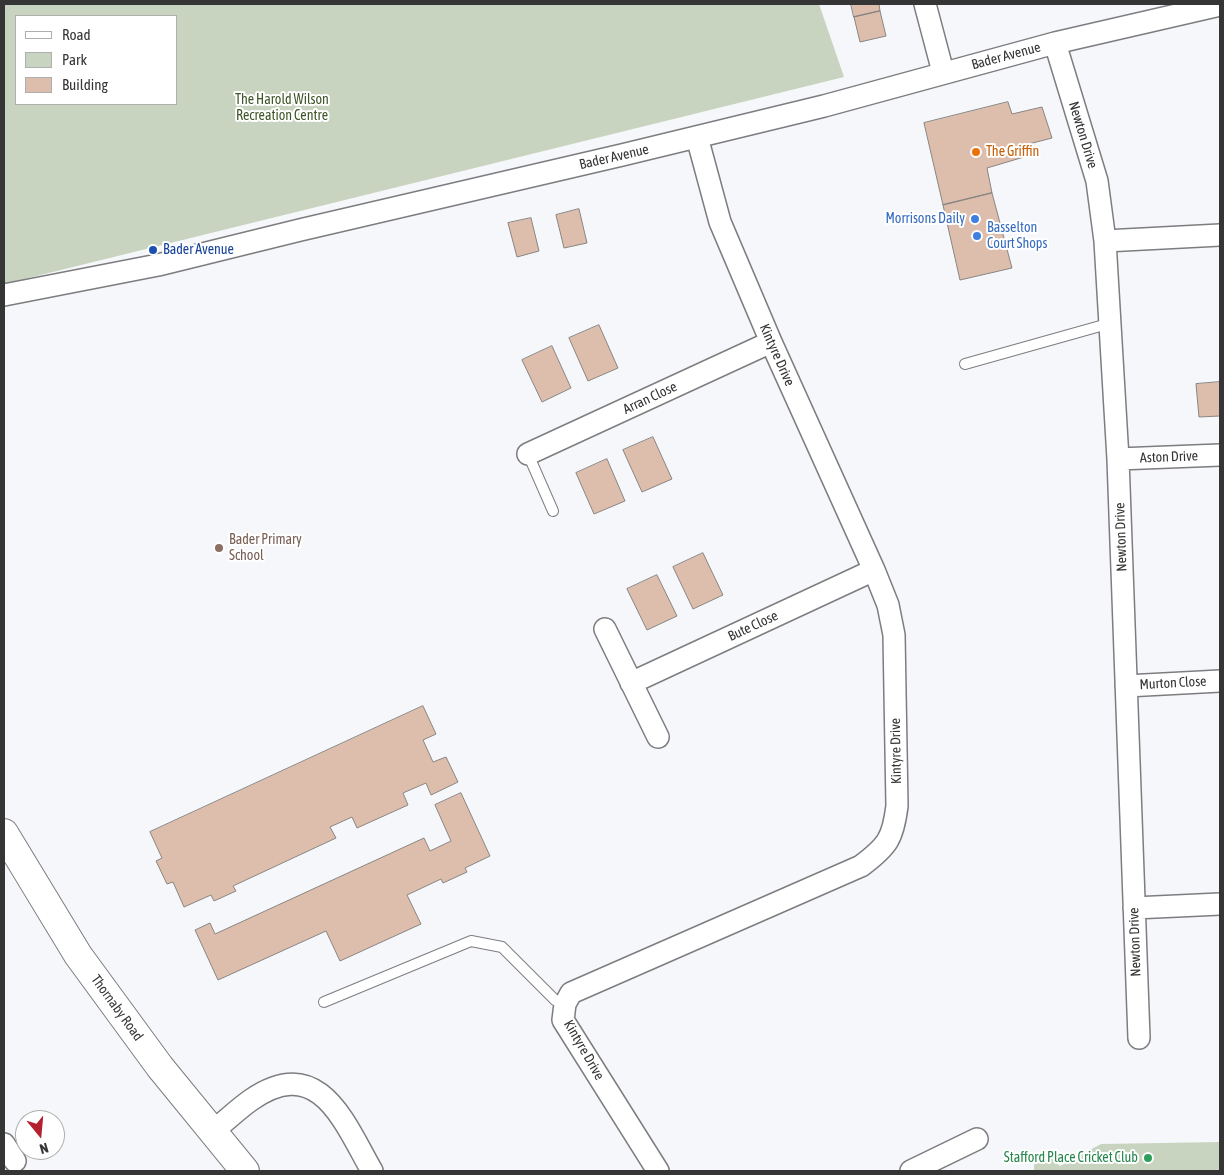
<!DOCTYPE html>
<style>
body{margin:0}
#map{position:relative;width:1224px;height:1175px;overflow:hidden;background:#f6f7fa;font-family:"Asap Condensed",sans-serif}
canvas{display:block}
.frame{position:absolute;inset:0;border:5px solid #353536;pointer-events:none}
.legend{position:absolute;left:15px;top:15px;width:162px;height:90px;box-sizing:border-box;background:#fff;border:1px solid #aeaeaf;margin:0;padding:6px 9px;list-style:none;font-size:15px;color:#353536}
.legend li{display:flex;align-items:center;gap:10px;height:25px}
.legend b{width:25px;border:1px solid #aeaeaf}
.north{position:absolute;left:15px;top:1110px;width:50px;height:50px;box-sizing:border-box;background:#fff;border:1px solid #aeaeaf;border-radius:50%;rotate:163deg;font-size:14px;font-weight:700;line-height:20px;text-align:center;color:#353536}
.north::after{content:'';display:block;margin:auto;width:18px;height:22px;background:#b32130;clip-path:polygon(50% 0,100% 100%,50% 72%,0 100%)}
</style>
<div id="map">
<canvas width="1224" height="1175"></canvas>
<div class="frame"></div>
<ul class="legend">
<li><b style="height:6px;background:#fff"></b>Road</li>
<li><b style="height:14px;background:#c8d4bf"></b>Park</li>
<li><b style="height:14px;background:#ddbdab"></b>Building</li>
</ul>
<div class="north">N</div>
</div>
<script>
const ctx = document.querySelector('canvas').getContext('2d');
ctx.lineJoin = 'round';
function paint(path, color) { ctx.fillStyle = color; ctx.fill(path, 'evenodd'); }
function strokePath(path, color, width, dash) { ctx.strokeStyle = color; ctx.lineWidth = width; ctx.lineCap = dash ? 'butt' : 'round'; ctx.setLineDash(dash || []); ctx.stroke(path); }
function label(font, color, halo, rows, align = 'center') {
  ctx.font = font + ' "Asap Condensed",sans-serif'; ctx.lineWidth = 4; ctx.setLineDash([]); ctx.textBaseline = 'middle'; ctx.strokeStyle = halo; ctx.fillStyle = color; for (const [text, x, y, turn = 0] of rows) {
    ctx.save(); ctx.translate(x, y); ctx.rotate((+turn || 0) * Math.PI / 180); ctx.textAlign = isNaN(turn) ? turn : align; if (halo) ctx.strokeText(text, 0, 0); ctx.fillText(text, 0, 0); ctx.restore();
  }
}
paint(new Path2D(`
 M4,4H819L844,77L4,284ZM16,16H176V104H16Z
 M1220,1142V1171H1034V1165L1045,1152L1060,1166L1101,1144Z`), '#c8d4bf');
const building = new Path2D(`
 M851,4H879L880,11L854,17Z
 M880,11L886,36L860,42L854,17Z
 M1008,102L1012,114L1042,107L1052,138L1021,146L1024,157L987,168L992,193L943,205L924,123Z
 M992,193L1012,268L960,280L943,205Z
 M579,209L587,243L564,248L556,215Z
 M531,218L539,251L517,257L508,223Z
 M599,325L618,368L588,381L569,338Z
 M552,346L571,388L542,402L522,360Z
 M1220,382V416L1199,417L1196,384Z
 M653,437L672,479L642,492L623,450Z
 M607,459L625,501L594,514L576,473Z
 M703,553L723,595L693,609L673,567Z
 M657,575L677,616L647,630L627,589Z
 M423,706L436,734L423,740L433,762L446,757L458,782L431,795L426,783L403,793L408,805L357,828L352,817L330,827L336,838L233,886L236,891L214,901L211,895L184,907L173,882L167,884L156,861L162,858L150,832Z
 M461,793L490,856L465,868L467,872L443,883L441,879L407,895L421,924L340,961L326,931L218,980L195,930L210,923L215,934L424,838L430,851L451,841L435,805Z`);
paint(building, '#ddbdab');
strokePath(building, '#888583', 1);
const lane = new Path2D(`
 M965,364L1111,323
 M528,454L553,511
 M324,1002L471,941L502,947L555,1000L565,1004`);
const street = new Path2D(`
 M925,4L943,72
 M1055,43L1097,181L1105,241L1118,459L1139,1038
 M1105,241L1220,235
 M4,295L158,265L300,230L622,155L824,106L1055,43L1220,5
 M528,454L771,342
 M1118,459L1220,455
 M605,629L658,737
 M631,683L874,570
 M1126,686L1220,681
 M1134,908L1220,904
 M213,1131C226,1121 238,1109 251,1100C319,1053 344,1122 372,1171
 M4,1144L15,1161
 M658,1171L563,1020L565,1004L571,993L861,866C888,846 893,838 897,806L894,635L888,605L874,570L771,342L720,222L697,137
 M911,1171L977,1139`);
const secondary = new Path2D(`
 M4,833L78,955L160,1067L245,1171`);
strokePath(lane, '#7d7d80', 12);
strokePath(street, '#7d7d80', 24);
strokePath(secondary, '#7d7d80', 30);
strokePath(lane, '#fff', 10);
strokePath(street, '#fff', 21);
strokePath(secondary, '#fff', 28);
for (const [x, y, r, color] of [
 [976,152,5,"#e8710a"],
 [975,219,5,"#3f7fe0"],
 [977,236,5,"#3f7fe0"],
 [153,250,5,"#1a4fb4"],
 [219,548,5,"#8d6e63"],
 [1148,1158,5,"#2e9e5b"]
]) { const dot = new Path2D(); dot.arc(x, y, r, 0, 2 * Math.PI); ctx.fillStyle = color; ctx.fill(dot); strokePath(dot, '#fff', 2); }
label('14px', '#353536', '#fff', [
 ["Bader Avenue",1006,56,-15],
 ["Newton Drive",1083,135,73],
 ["Bader Avenue",614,157,-13],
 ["Kintyre Drive",777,355,66],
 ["Arran Close",650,398,-25],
 ["Aston Drive",1169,457,-2],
 ["Newton Drive",1121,537,-92],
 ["Bute Close",753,626,-25],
 ["Murton Close",1173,683,-3],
 ["Kintyre Drive",896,751,-91],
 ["Newton Drive",1135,942,-92],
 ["Thornaby Road",117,1008,54],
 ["Kintyre Drive",584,1050,60]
]);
label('14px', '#3e5528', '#fff', [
 ["The Harold Wilson",282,100],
 ["Recreation Centre",282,116]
]);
label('14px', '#c56008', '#fff', [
 ["The Griffin",986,152]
], 'left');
label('14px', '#366cbe', '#fff', [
 ["Morrisons Daily",965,219],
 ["Basselton",987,228,"left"],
 ["Court Shops",987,244,"left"]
], 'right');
label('14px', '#164399', '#fff', [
 ["Bader Avenue",163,250]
], 'left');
label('14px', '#785e54', '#fff', [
 ["Bader Primary",229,540],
 ["School",229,556]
], 'left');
label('14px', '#27864d', '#fff', [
 ["Stafford Place Cricket Club",1138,1158]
], 'right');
</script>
